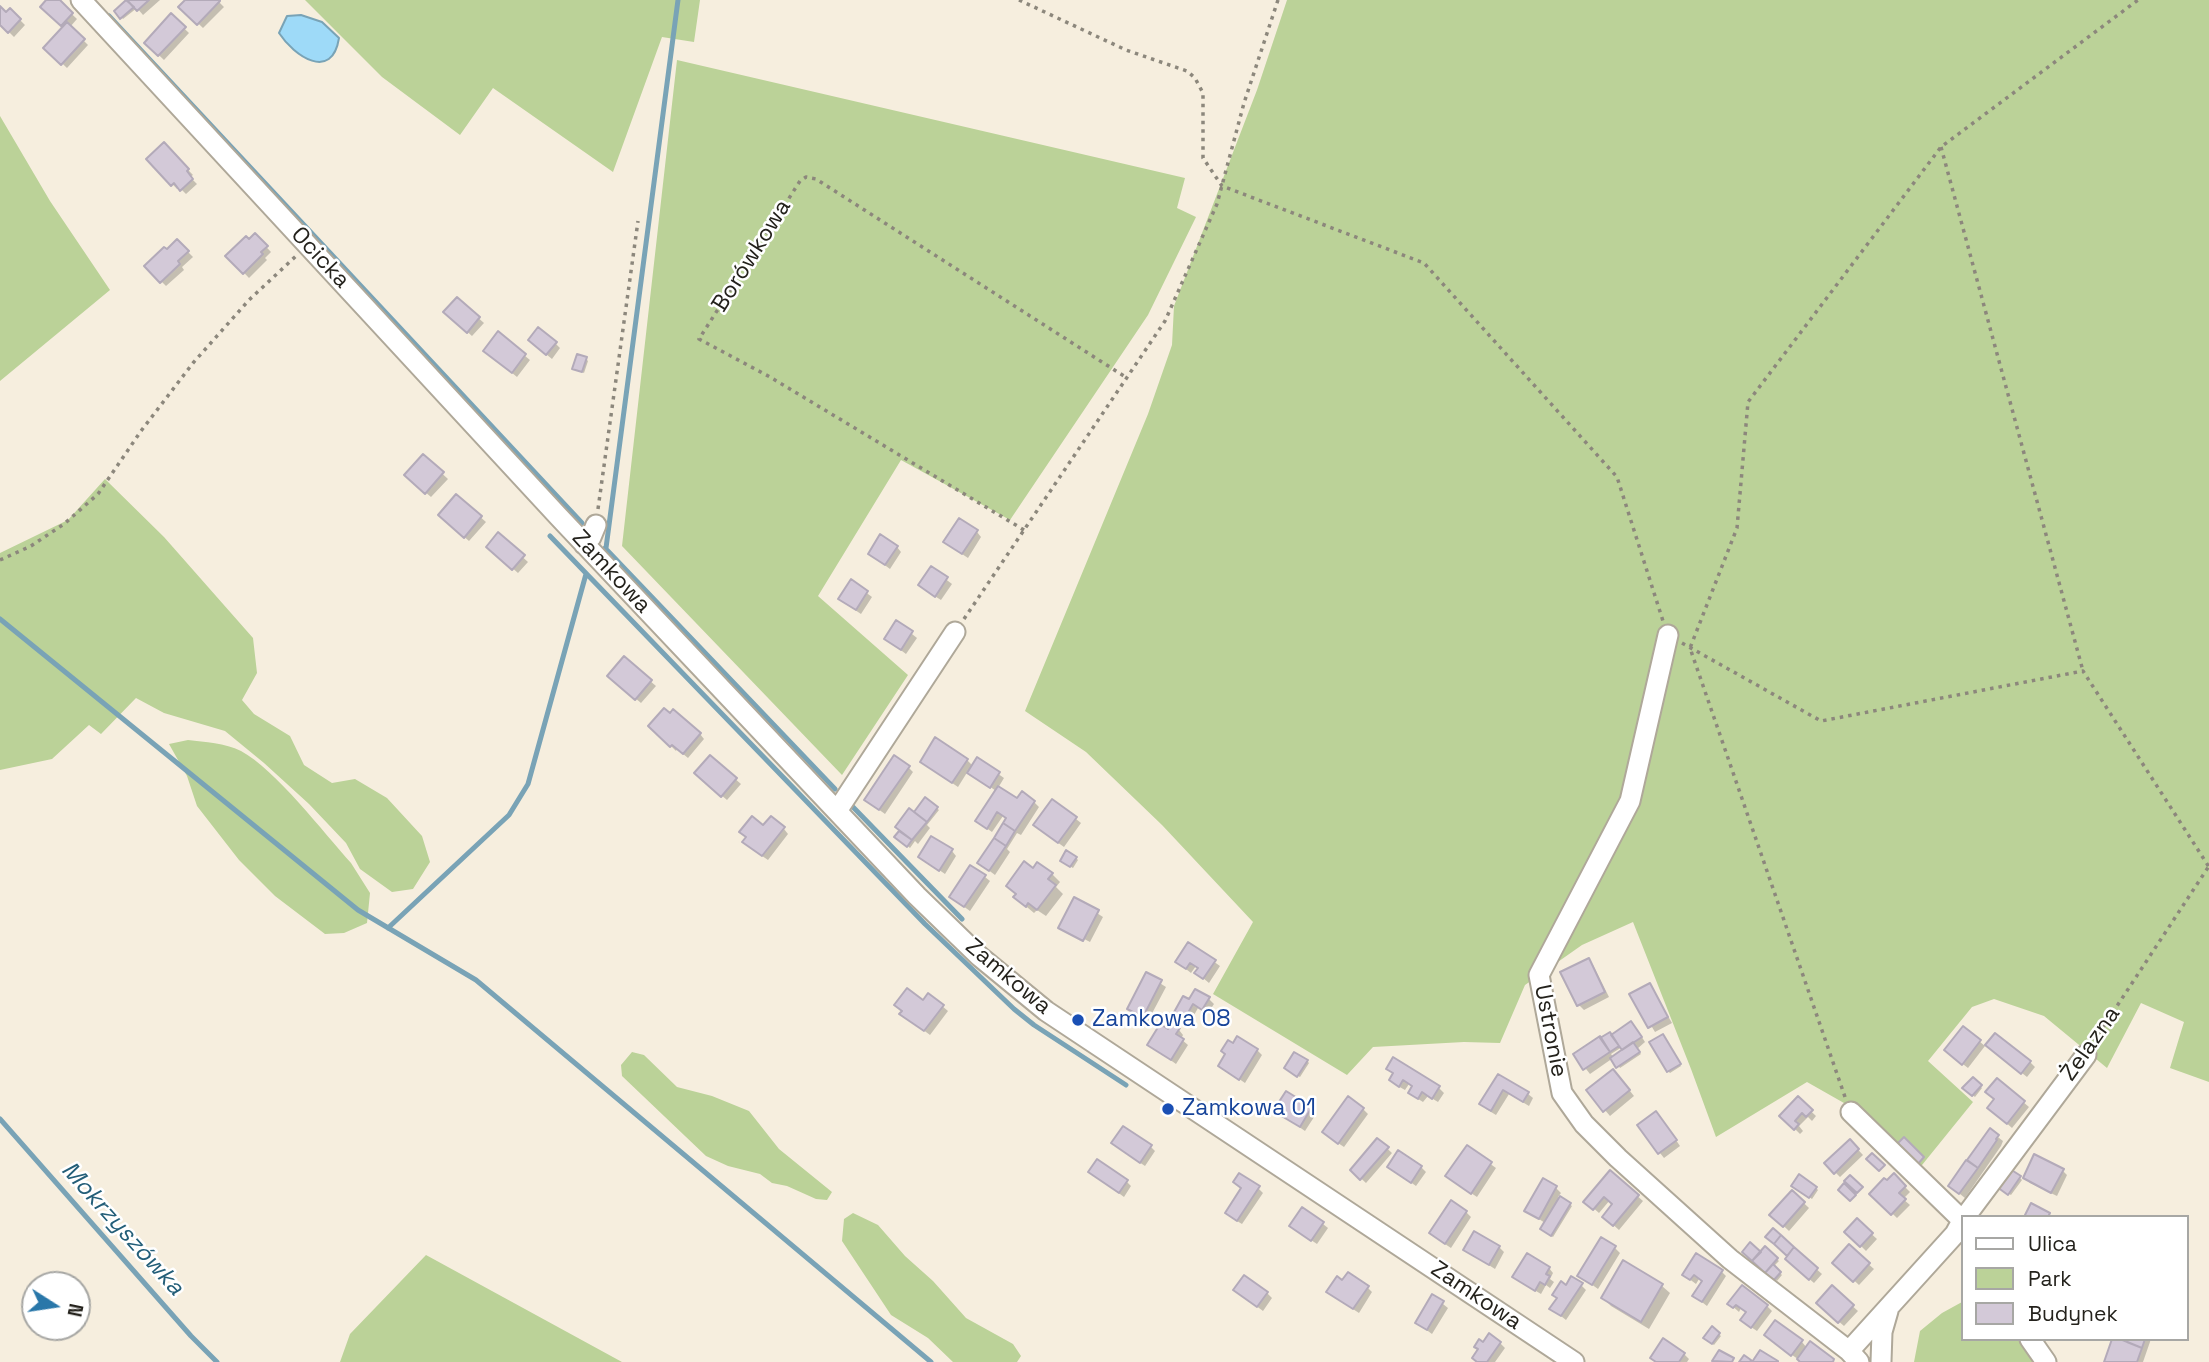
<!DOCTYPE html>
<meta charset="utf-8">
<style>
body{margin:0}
#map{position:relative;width:2209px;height:1362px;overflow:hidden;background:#f6eede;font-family:"Space Grotesk",sans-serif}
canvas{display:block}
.legend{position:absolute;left:1961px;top:1215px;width:228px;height:126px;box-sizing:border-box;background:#fff;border:2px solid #a7a7a4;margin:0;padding:9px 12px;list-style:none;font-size:21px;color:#24221c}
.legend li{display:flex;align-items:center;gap:14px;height:35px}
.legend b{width:35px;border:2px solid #a7a7a4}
.north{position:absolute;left:21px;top:1271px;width:70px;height:70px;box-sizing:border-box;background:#fff;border:2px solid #a7a7a4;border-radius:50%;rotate:102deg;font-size:19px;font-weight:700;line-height:28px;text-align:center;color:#24221c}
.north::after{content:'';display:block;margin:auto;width:24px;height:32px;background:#2977a9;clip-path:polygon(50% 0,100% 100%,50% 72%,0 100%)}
</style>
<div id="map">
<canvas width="2209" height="1362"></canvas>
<ul class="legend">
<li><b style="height:9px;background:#fff"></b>Ulica</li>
<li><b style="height:19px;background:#bbd298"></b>Park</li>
<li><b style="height:19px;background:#d3c9d8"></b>Budynek</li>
</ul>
<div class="north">N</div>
</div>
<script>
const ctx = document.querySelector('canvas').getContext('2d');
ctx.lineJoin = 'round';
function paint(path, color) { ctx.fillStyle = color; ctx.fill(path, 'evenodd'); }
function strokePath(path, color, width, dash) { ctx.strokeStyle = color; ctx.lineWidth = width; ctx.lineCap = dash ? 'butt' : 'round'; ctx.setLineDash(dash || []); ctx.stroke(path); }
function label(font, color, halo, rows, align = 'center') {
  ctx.font = font + ' "Space Grotesk",sans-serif'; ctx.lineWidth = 5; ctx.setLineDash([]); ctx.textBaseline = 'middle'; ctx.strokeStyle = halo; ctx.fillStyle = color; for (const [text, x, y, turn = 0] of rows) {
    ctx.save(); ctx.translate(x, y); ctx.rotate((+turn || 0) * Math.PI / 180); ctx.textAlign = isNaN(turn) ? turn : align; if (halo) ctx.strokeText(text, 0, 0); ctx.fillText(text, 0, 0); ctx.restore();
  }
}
paint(new Path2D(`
 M305,0H700L694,42L662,37L613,172L493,88L460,135L382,77Z
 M1287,0H2209V1082L2170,1068L2184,1022L2141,1003L2107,1068L2044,1016L1994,999L1972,1007L1928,1061L1973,1102L1918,1170L1851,1107L1807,1082L1716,1137L1691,1069L1633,922L1582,945L1525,985L1500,1043L1464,1042L1373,1047L1347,1075L1213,994L1253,922L1162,825L1086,752L1025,711L1148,414L1172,345L1174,306L1257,90Z
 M677,60L1185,178L1177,208L1196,217L1148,315L1010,520L901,460L818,596L908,675L842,775L622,546Z
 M0,116L50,201L110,290L0,381Z
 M105,479L164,537L253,638L257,673L242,700L254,714L290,736L304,765L332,783L355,779L387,798L422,836L430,862L413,889L392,892L360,869L346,843L309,804L264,763L225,731L164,713L136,698L101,734L89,725L52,759L0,770V553L68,520Z
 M188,740C205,742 225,743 241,751C275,769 324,833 351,863L370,893L367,923L344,933L325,934L275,896L239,860L197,806L187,776L169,744Z
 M632,1052L644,1055L677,1087L712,1096L749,1111L779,1149L832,1192L827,1200L816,1199L787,1186L772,1183L760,1174L728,1166L706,1156L622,1076L621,1065Z
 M853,1213L878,1225L905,1256L933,1281L966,1318L1013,1344L1021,1356L1017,1362H953L928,1338L891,1315L842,1241L844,1219Z
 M426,1255L622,1362H340L350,1334Z
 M1962,1302V1339H2024L2034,1362H1914L1920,1331L1942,1313Z`), '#bbd298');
const water = new Path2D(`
 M301,15L322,22L339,38C332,82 294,56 279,33L287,16Z`);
paint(water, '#9edaf8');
strokePath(water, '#79a3b6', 2);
paint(new Path2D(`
 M49,0H57L77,19L70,27L88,45L67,68L46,48L65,28L42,7Z
 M130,0H160L143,15L137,8L123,19L116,11L133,8Z
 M187,0H217L224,7L203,28L181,7Z
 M0,9L6,14L10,10L25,25L14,37L0,23Z
 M171,16L189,33L164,60L146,43Z
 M164,145L193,175L190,177L197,184L186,194L179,187L177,189L149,159Z
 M255,235L271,252L265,258L267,260L249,278L228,256Z
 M177,241L193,257L182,267L184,270L166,286L146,266Z
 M457,299L484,323L472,336L451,317Z
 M498,334L530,360L517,377L490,355Z
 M555,343L560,348L552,359L535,345Z
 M586,359L588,361L584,373L574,368Z
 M423,456L448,479L431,497L411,480Z
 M456,496L486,522L469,541L445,520Z
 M977,532L981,537L968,558L950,546Z
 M498,535L528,562L518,573L493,551Z
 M897,547L901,552L890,569L875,558Z
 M931,568L952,584L941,600L925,590Z
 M852,582L872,597L861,614L846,604Z
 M897,622L917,638L906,654L886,639Z
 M624,659L656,686L641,703L615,681Z
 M651,726L700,734L704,739L688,758L677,749L676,751Z
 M710,757L741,784L727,800L701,778Z
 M977,759L1004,778L998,788L1018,801L1034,802L1039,807L1021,835L1017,833L1007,849L1010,852L995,875L979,863L1008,819L1003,816L992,832L982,825L996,791L968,771L958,787L927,766L967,760L973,766Z
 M908,767L913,772L885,814L871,804Z
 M926,800L939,810L927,825L930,828L918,844L915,841L910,848L897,837Z
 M1076,819L1081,823L1064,847L1040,830Z
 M764,828L784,829L788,834L768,860L749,847Z
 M952,851L956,856L945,874L920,857Z
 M1076,858L1078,860L1073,868L1064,863Z
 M1033,870L1052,874L1060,882L1056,887L1063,894L1046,916L1037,910L1034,913L1015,897Z
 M985,877L990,881L970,911L956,901Z
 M1075,899L1103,917L1090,942L1063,928Z
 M1189,944L1220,966L1209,983L1197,973L1199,969L1196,966L1191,973L1177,962Z
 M1588,960L1593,965L1609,997L1584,1010L1579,1005Z
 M1147,975L1166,987L1148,1021L1129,1008Z
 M1650,985L1672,1023L1655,1032L1632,994Z
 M929,995L948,1011L930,1035L902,1014L923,1003Z
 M1209,999L1214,1004L1208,1013L1198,1008L1189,1024L1175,1013L1189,1002Z
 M1636,1028L1645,1042L1637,1049L1641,1054L1620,1068L1613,1058L1590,1074L1575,1055L1612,1036ZM1622,1047L1624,1051L1614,1058L1611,1054Z
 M1963,1028L1985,1046L1968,1068L1951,1055Z
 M1179,1030L1183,1035L1181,1039L1188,1045L1176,1064L1149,1045L1169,1031Z
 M1665,1038L1681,1066L1670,1073L1668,1071Z
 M1257,1050L1262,1055L1245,1083L1220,1066Z
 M1993,1050L2030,1062L2035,1067L2027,1077Z
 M1307,1061L1309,1063L1300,1077L1288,1070Z
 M1388,1069L1439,1088L1444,1093L1438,1102L1428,1096L1423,1102L1415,1097L1414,1087L1409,1084L1405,1090L1396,1085L1391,1080L1393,1073Z
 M1498,1076L1528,1094L1533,1098L1529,1106L1509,1094L1496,1115L1486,1109L1482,1104Z
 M1618,1076L1634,1096L1610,1116L1588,1090Z
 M1973,1079L1982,1088L1975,1097L1965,1088Z
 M1997,1080L2029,1107L2012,1128L1994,1112Z
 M1798,1099L1816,1116L1812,1121L1808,1117L1799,1126L1803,1131L1800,1134L1782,1116Z
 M1311,1109L1316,1114L1305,1131L1276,1111Z
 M1363,1109L1368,1114L1344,1147L1329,1137Z
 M1661,1118L1680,1146L1664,1158L1660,1153Z
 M1990,1131L2003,1141L2001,1146L1965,1198L1950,1186Z
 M1378,1140L1392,1153L1366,1183L1352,1170Z
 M1850,1141L1863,1155L1840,1177L1826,1163Z
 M1150,1146L1155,1151L1145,1166L1118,1148Z
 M1467,1147L1496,1168L1477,1197L1453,1181Z
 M1389,1167H1421L1426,1172L1416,1186Z
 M2062,1170L2067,1175L2057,1196L2030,1183L2025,1178Z
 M1090,1172L1126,1181L1131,1186L1124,1197Z
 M1610,1172L1643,1201L1619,1230L1609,1221L1614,1204L1610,1200L1599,1213L1591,1206Z
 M1894,1176L1910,1192L1903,1199L1910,1205L1897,1218L1872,1194Z
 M2020,1178L2022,1180L2011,1195L2001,1189Z
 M1795,1187L1816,1188L1818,1190L1812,1199Z
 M1258,1188L1263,1193L1242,1224L1232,1218Z
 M1556,1188L1561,1193L1558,1197L1572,1206L1553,1237L1544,1231L1545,1223L1527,1211Z
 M1792,1192L1809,1208L1789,1231L1772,1215Z
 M1466,1212L1471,1217L1451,1248L1436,1238Z
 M1857,1221L1877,1239L1866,1251L1847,1232Z
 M1323,1224L1328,1228L1317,1244L1296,1230Z
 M1773,1231L1822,1274L1814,1283L1792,1264L1790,1256L1768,1236Z
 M1499,1247L1504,1252L1495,1269L1465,1250Z
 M1849,1247L1874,1269L1859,1285L1835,1263Z
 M1615,1248L1620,1253L1598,1289L1580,1276Z
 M1765,1249L1779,1261L1773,1267L1782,1275L1777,1281L1744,1252L1761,1254Z
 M1624,1263L1662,1286L1670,1293L1649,1329L1611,1306L1603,1298Z
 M1549,1268L1553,1273L1550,1279L1554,1282L1550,1288L1546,1285L1541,1294L1519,1281Z
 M1721,1271L1726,1276L1707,1306L1694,1296L1704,1282L1699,1279L1696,1284L1684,1275Z
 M1581,1285L1586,1290L1566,1320L1552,1309L1567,1287Z
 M1367,1287L1372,1292L1359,1313L1333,1296Z
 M1832,1288L1858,1311L1844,1326L1823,1308Z
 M1235,1290L1267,1293L1272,1298L1263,1311Z
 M1433,1296L1448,1308L1432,1334L1417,1323Z
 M1730,1304L1767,1306L1772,1311L1757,1331L1748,1325V1313L1741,1308L1739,1312Z
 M1712,1329L1721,1336L1714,1345L1705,1338Z
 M2130,1339H2151L2143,1362H2106L2128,1344Z
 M1771,1340L1802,1342L1807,1348L1810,1344L1834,1362H1802Z
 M1500,1343L1505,1348L1495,1362H1478L1484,1344Z
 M1684,1354L1689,1359L1687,1362H1659Z`), '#0003');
strokePath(new Path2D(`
 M109,16L582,523
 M550,536L925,924L1014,1009L1034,1025L1126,1085
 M605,548L835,789
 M606,548L678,0
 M0,619L358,910L476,980L931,1362
 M852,806L962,919
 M388,928L509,815L528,784L586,574
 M0,1119L191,1336L217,1362`), '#79a3b6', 5);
const building = new Path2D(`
 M46,0H60L73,13L61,26L40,7Z
 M126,0L134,7L120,19L114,11Z
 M127,0H149L137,11Z
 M185,0H220V1L197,25L178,7Z
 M0,6L6,12L10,8L21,19L8,33L0,25Z
 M171,13L186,27L158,56L144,43Z
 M67,22L85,39L61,65L43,48Z
 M164,142L189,169L187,171L193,179L180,191L174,183L171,186L146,159Z
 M255,233L268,246L261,252L263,254L243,274L225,256L246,236L249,239Z
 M177,239L189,251L178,261L180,264L160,283L144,266L164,247L167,249Z
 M457,297L480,317L467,333L443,312Z
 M538,327L557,342L546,355L528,340Z
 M498,331L526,354L512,373L483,351Z
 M577,354L587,357L582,372L572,369Z
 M423,454L444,472L425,494L404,475Z
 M456,494L482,516L464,538L438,515Z
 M959,518L978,530L962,554L943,542Z
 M498,532L525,555L512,570L486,547Z
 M880,534L898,546L885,565L868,554Z
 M931,566L948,577L935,597L918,585Z
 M851,579L868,591L856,610L838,599Z
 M896,620L913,631L901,650L884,639Z
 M624,656L652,680L635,700L607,676Z
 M664,708L670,713L673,709L701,733L683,754L672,745L670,747L648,726Z
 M935,737L968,759L952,783L920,762Z
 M710,755L737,778L721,797L694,773Z
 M894,755L910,766L879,810L864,800Z
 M977,757L1000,772L990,788L967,773Z
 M998,786L1017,798L1022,791L1035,801L1015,831L1003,823L1006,818L997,812L987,829L975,821Z
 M925,797L938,807L927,822L914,812Z
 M1052,799L1077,817L1058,843L1033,825Z
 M909,808L927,822L912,840L895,827Z
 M752,816L763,825L771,816L785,827L762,856L742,842L746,837L739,832Z
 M1003,823L1015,831L1006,846L994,838Z
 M899,831L912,840L907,847L894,837Z
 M931,836L953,849L939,871L918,857Z
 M994,838L1006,846L989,871L977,863Z
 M1066,850L1077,857L1070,867L1060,861Z
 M1024,861L1033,868L1037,862L1053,873L1048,879L1056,885L1037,910L1028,903L1026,907L1013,897L1016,894L1006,886Z
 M970,865L986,875L964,907L949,897Z
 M1074,897L1099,910L1083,941L1058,928Z
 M1188,942L1216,960L1203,979L1194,973L1198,968L1190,963L1186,969L1175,962Z
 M1589,958L1605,992L1577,1006L1560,972Z
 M1146,972L1162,980L1143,1017L1127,1009Z
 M1650,983L1668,1017L1648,1028L1629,994Z
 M907,988L923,1000L928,993L944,1005L924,1031L899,1014L902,1011L894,1005Z
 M1195,989L1210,997L1202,1010L1193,1004L1184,1020L1173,1014L1183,996L1189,999Z
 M1631,1021L1642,1037L1622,1050L1611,1035Z
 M1172,1023L1180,1028L1176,1034L1184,1039L1171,1060L1147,1045L1160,1024L1168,1029Z
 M1963,1026L1981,1040L1962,1065L1944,1050Z
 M1610,1032L1619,1046L1610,1052L1600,1038Z
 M1995,1033L2031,1061L2021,1074L1985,1045Z
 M1663,1034L1681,1064L1667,1072L1649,1042Z
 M1237,1036L1258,1049L1239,1080L1218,1066L1225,1054L1221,1051L1228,1040L1233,1043Z
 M1600,1036L1610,1052L1583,1070L1573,1054Z
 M1633,1042L1640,1052L1616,1068L1610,1058Z
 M1294,1052L1308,1060L1297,1077L1284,1068Z
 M1393,1057L1440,1086L1432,1099L1422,1092L1418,1099L1408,1093L1412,1086L1403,1080L1399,1087L1389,1080L1393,1073L1386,1069Z
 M1613,1069L1630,1090L1603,1112L1586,1090Z
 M1498,1074L1529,1092L1523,1102L1503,1090L1491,1111L1479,1104Z
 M1973,1077L1982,1085L1972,1096L1962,1088Z
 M1997,1078L2025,1101L2007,1124L1987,1108L1994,1099L1985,1092Z
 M1286,1091L1312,1107L1300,1127L1273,1111Z
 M1348,1096L1364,1108L1338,1144L1322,1132Z
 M1798,1096L1813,1110L1806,1117L1802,1113L1795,1121L1799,1124L1794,1130L1779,1116Z
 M1656,1111L1677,1140L1658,1154L1637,1125Z
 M1123,1126L1152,1145L1140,1163L1111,1143Z
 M1990,1128L1999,1135L1996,1139L1997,1140L1978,1168L1967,1160Z
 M1904,1137L1924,1157L1918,1164L1897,1144Z
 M1377,1138L1389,1147L1360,1180L1350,1170Z
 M1850,1139L1859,1149L1834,1174L1824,1163Z
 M1467,1145L1492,1162L1471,1194L1445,1176Z
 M1398,1150L1422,1166L1411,1183L1387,1167Z
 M1872,1153L1885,1165L1879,1171L1866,1159Z
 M2034,1154L2064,1169L2051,1193L2023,1178Z
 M1097,1159L1128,1180L1119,1193L1088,1172Z
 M1966,1160L1978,1168L1959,1194L1948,1186Z
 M2010,1169L2021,1176L2008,1195L1997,1187Z
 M1610,1170L1639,1195L1613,1226L1602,1217L1612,1204L1604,1197L1593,1210L1583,1202Z
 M1239,1173L1260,1186L1237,1221L1225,1213L1241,1188L1233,1182Z
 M1894,1173L1906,1186L1899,1193L1906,1199L1891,1215L1869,1194L1884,1178L1887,1180Z
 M1799,1174L1817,1187L1809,1198L1791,1186Z
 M1850,1175L1863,1187L1857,1193L1844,1181Z
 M1543,1178L1557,1186L1539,1219L1524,1211Z
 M1844,1183L1856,1195L1850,1201L1838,1190Z
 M1792,1190L1805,1202L1783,1227L1769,1215Z
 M1560,1196L1571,1203L1551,1236L1540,1229Z
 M1451,1200L1467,1211L1445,1244L1429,1233Z
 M2031,1203L2050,1213L2048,1217H2024Z
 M1302,1207L1324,1222L1311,1241L1289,1226Z
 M1857,1218L1873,1233L1860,1247L1844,1232Z
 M1773,1228L1781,1235L1774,1244L1765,1237Z
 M1474,1231L1500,1246L1489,1265L1463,1250Z
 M1781,1235L1794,1247L1787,1256L1774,1244Z
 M1601,1237L1616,1246L1592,1285L1577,1276Z
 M1750,1242L1761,1252L1752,1261L1742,1252Z
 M1849,1244L1870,1263L1853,1282L1832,1263Z
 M1765,1246L1778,1258L1765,1273L1752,1261Z
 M1794,1247L1818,1268L1809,1280L1785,1259Z
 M1527,1253L1550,1267L1546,1274L1550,1276L1545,1285L1540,1282L1535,1291L1512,1277Z
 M1696,1253L1723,1270L1702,1302L1692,1296L1702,1281L1694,1275L1690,1280L1682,1275Z
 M1623,1260L1663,1284L1641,1322L1601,1298Z
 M1773,1264L1781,1272L1774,1280L1765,1273Z
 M1348,1272L1369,1286L1353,1309L1326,1292L1337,1276L1342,1280Z
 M1244,1275L1268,1292L1257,1307L1233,1290Z
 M1571,1276L1583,1283L1561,1316L1549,1309L1557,1298L1552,1295L1561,1281L1566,1285Z
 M1742,1285L1768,1305L1751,1328L1740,1320L1746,1312L1736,1305L1733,1308L1727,1304Z
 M1832,1285L1854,1305L1838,1323L1816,1303Z
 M1432,1294L1444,1301L1427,1330L1415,1323Z
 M1775,1320L1803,1340L1791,1356L1764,1335Z
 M1712,1326L1720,1333L1712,1344L1703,1338Z
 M1489,1333L1501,1342L1487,1362H1477L1472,1358L1478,1349L1474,1347L1479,1339L1483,1342Z
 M1663,1338L1685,1353L1679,1362H1656L1650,1358Z
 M2112,1339H2120L2142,1348L2137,1362H2104Z
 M2128,1339H2145L2142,1348L2127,1342Z
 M1810,1341L1834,1359L1833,1362H1800L1797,1359Z
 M1719,1350L1734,1358L1732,1362L1712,1361Z
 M1760,1350L1778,1361V1362H1752Z
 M1744,1355L1751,1360L1750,1362H1739Z`);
paint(building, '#d3c9d8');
strokePath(building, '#b3aab9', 2);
const minor = new Path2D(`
 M81,0L559,517L917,896L979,956L1046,1011L1574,1362
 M584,544L591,537L596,525
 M1668,635L1630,801L1539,975L1562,1093L1584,1124L1618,1158L1730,1259L1849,1351L1859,1362
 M837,811L955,632
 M1851,1112L1962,1220
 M1965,1217L2086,1055
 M2030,1339L2046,1362
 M1849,1351L1955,1234L1962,1221
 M1881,1362L1882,1332L1888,1311`);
strokePath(minor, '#afa899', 23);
strokePath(new Path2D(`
 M1019,0L1126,50L1187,71L1195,78L1203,93V158L1222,186L1424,263L1617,477L1663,621
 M1941,147L2083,671
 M598,509L638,221
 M1024,530L770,377L699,339L800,181L806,177L816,179L1127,378
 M0,560L31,546L64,524L98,494L141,431L193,363L249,300L296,256
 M964,619L1165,321L1217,204L1244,103L1278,0
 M1682,643L1821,721L2083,671L2209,867
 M2094,1041L2209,866
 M1845,1097L1690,648L1737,528L1748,402L1941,147L2138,0`), '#8c877c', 3.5, [3.5, 5]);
strokePath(minor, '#fff', 19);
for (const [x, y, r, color] of [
 [1078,1020,7,"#1a4fb4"],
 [1168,1109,7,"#1a4fb4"]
]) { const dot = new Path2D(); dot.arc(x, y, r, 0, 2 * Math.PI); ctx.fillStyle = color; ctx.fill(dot); strokePath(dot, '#fff', 2.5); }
label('23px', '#24221c', '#fff', [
 ["Borówkowa",752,256,-58],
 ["Ocicka",320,258,47],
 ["Zamkowa",611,572,47],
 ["Zamkowa",1008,977,40],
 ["Ustronie",1550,1031,79],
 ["Żelazna",2091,1044,-55],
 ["Zamkowa",1476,1296,34]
]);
label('23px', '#164399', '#fff', [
 ["Zamkowa 08",1092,1020],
 ["Zamkowa 01",1182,1109]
], 'left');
label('italic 24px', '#235e78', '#fff', [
 ["Mokrzyszówka",122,1229,48]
]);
</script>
